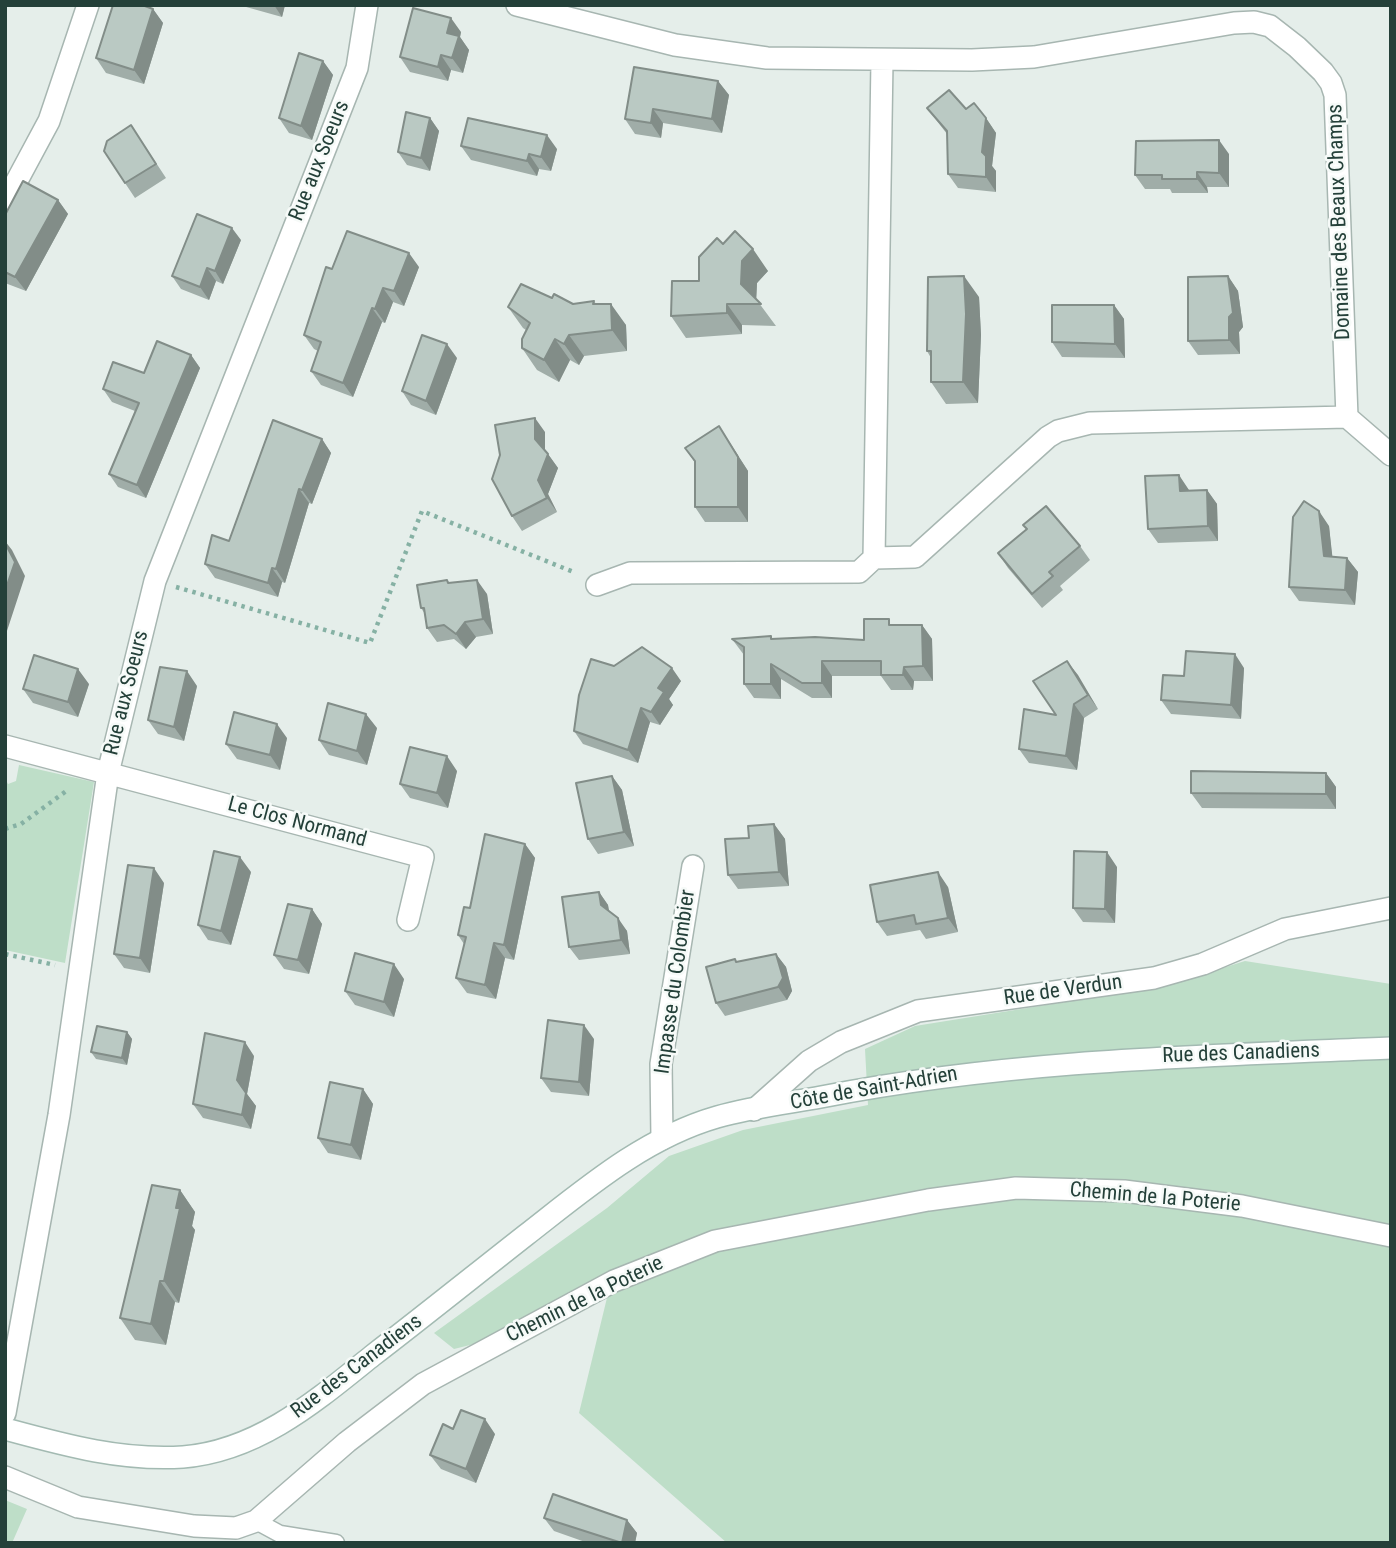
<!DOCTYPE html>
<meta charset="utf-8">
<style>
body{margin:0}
#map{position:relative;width:1396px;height:1548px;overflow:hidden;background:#e5eeea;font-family:"Roboto Condensed",sans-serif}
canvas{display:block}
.frame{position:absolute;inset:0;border:7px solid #244039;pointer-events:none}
</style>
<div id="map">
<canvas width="1396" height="1548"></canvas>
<div class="frame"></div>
</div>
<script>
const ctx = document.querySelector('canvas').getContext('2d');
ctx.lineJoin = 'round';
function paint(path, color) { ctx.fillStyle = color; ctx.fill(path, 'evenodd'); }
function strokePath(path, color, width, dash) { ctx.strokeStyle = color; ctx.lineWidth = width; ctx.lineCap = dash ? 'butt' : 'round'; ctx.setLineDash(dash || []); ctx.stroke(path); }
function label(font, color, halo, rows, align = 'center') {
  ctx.font = font + ' "Roboto Condensed",sans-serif'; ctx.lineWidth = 5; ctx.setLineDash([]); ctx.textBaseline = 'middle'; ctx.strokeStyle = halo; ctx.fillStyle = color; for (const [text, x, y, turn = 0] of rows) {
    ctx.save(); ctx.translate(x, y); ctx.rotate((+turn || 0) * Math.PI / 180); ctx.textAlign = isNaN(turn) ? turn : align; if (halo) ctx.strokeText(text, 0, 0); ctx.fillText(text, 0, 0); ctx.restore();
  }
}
paint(new Path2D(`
 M19,765L94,782L65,963L5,950V778L8,784L16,781Z
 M1245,961L1391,984V1543H727L579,1413L614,1269L478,1343L454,1349L434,1333L607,1208L669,1156L743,1130L868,1105L865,1049L915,1026L1165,986Z
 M5,1500L27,1509L12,1543H5Z`), '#bedec8');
const lane = new Path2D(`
 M256,1521L280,1534L336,1543`);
const street = new Path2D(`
 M517,5L675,45L767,58L972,60L1034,57L1234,23L1254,22L1270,26L1297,47L1323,72L1331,83L1335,95L1347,417
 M5,203L49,121L88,5
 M874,558L882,61
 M597,585L630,573L859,572L874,558L915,557L1048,437L1058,431L1090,423L1347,417L1391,455
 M5,746L423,857L408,920
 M754,1110L809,1061L841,1042L918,1011L1154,978L1203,964L1285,929L1391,908
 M662,1139L661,1064L693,866
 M5,1413L59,1115L108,773L155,581L357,68L367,5
 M5,1477L78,1507L194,1526L236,1528L256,1521L347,1442L423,1384L614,1281L715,1241L928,1200L1016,1188L1124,1191L1242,1206L1391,1236`);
const secondary = new Path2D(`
 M5,1429C64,1445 121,1461 183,1457C258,1451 316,1401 372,1356C424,1316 475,1275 526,1235C585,1189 644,1138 717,1117C751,1107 787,1103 821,1097C1009,1060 1199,1056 1391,1048`);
strokePath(lane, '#a7b6b1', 19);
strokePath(street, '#a7b6b1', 24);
strokePath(secondary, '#a3bab2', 24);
strokePath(new Path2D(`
 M176,587L370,643L422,511L576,573
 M5,829L21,824L69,789
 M5,954L55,965`), '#86b1a4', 4.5, [3.5, 5]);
strokePath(lane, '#fff', 16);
strokePath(street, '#fff', 21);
strokePath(secondary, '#fff', 21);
paint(new Path2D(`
 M239,5H285L282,17Z
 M153,9L163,23L144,84L106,73L96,58Z
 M461,32L460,37L469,50L463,73L451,70L448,81L410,72L400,57Z
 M323,61L333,75L312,140L289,133L279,118Z
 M718,81L729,95L722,133L663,123L661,138L635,134L625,119Z
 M927,108L966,109L986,118L996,133L992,166L996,171V192L958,188L948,174L947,134Z
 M430,118L439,131L430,171L407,165L398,152Z
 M141,140L166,178L135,198L125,183Z
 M461,146L557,149L551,171L539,169L537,176L471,160Z
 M1229,154V187H1207L1208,193H1172L1170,189H1145L1135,175Z
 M58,200L68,214L26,291L5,283V215Z
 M241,240L223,284L216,281L209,300L181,289L172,276Z
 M723,244L768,271L757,283L756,299L776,326L742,325V334L686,338L671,316L699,281Z
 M419,267L404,306L393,302L385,323L382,322L353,397L321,385L311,371L318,351L314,349L304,335L332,269Z
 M1228,276L1238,291L1243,327L1239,332L1240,354L1198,355L1188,341Z
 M979,297L981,335L978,403L946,404L931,382V358L927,351Z
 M552,298L573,304L594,301L596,304L626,325L627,351L584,356L579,365L570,360L559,382L537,370L522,348L526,330L523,328L508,307Z
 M1114,305L1124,319L1125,358L1062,357L1052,342Z
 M191,355L200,368L146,498L118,487L109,474L135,411L112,402L103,389Z
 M457,358L436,415L411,405L402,391Z
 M719,426L748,471V522H705L695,507V463L685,448Z
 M545,432V450L558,468L548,494L557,512L522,531L512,516Z
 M322,439L331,453L312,504L309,503L285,583L282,582L278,597L215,578L205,564L229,541Z
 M1189,490H1207L1217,504L1218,541L1158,543L1148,529Z
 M1329,526L1332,557L1347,558L1358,572L1355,605L1299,601L1289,587Z
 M1080,546L1090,560L1060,586L1063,590L1042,608L1008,568L998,553Z
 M447,580L450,583L487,594L493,634L476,637L466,649L454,639L437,642L427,628L425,614L421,608Z
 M894,625H922L932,639L933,681H914L913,690H891L881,676H832V698H812L781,679V699L754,698L744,684V655L732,639L864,640Z
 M1067,661L1098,709L1084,718L1077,770L1029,763L1019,749L1056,715Z
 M614,666L681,681L669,699L673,705L660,725L650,722L638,763L583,744L574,731Z
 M1244,668L1241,719L1171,714L1161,700L1184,676Z
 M89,684L78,717L33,703L23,689Z
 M197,686L184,741L158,734L148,720Z
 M377,728L367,765L329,755L319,740Z
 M287,738L280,770L237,759L226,744Z
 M457,771L448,808L410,798L400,784Z
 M1326,773L1336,787V809L1202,808L1191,793Z
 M612,776L622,790L634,846L598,854L588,839Z
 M774,824L785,839L789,886L738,889L728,875L749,838Z
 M525,844L535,858L514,960L505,958L496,999L467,993L456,978L464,944L458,935L470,908Z
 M1117,867L1115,923L1083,922L1073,908Z
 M251,872L231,945L208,940L198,925Z
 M164,883L150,973L124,968L114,954Z
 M948,887L958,932L926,939L920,930L887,936L877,922Z
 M599,892L608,905L609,911L627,931L630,954L579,960L569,947Z
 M312,909L322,924L309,974L284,969L274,955Z
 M776,954L786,967L792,991L787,1000L725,1016L716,1003L735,959L737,962Z
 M404,979L394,1017L355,1005L345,991Z
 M127,1032L132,1039L127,1065L96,1059L91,1052Z
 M594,1039L589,1096L551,1092L541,1078Z
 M254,1056L247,1094L256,1106L251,1129L203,1118L193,1104Z
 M363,1089L373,1104L361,1160L328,1153L318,1138Z
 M180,1190L195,1212L192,1226L195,1230L179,1303L175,1302L166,1345L135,1340L120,1318Z
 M453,1429L495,1434L476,1483L441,1469L430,1455Z
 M544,1518L627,1520L637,1533L635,1543H588L554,1531Z`), '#a0ada8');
paint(new Path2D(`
 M274,5H285L282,17Z
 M153,9L163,23L144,84L134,70Z
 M451,18L461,32L460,37L469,50L463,73L452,58L447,33Z
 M441,55L451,70L448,81L438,67Z
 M323,61L333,75L312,140L301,126Z
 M718,81L729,95L722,133L712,119Z
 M653,109L663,123L661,138L651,123Z
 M430,118L439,131L430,171L421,158Z
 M986,118L996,133L992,166L996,171V192L986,177L982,152Z
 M547,135L557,149L551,171L541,157Z
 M1219,140L1229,154V187L1219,173Z
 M529,154L539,169L537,176L527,161Z
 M1197,172L1207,187L1208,193L1197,179Z
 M58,200L68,214L26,291L15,277Z
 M232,228L241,240L223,284L215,271Z
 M753,249L768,271L757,283L756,305L741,284L742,261Z
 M409,253L419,267L404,306L394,291Z
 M207,268L216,281L209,300L200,287Z
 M964,276L979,297L981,335L978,403L963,382Z
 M1228,276L1238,291L1243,327L1239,332L1240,354L1229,340Z
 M383,288L393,302L385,323L375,309Z
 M611,304L626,325L627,351L612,330Z
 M727,304L742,325V334L727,313Z
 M1114,305L1124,319L1125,358L1115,344Z
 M372,308L382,322L353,397L343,383Z
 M569,335L584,356L579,365L564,344Z
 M555,339L570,360L559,382L544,360Z
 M447,344L457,358L436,415L426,401Z
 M191,355L200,368L146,498L137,485Z
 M535,418L545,432V453L535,439Z
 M719,426L748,471V522L738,507Z
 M322,439L331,453L312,504L302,490Z
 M548,454L558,468L548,494L557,512L547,498L538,480Z
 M1179,475L1189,490L1180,491Z
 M299,489L309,503L285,583L276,569Z
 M1207,490L1217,504L1218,541L1208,526Z
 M1319,511L1329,526L1334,571L1324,556Z
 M5,541L12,550L25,576L5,637Z
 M1347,558L1358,572L1355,605L1345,590Z
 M272,568L282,582L278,597L268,583Z
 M477,580L487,594L493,634L483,619Z
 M465,622L476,637L466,649L456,634Z
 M922,625L932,639L933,681L923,666Z
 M1235,654L1244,668L1241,719L1231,705Z
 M822,661L832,676V698L822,683Z
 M1067,661L1078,675L1098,709L1088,695Z
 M771,664L781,679V699L771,684Z
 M904,667L914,681L913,690L903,675Z
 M672,668L681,681L669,699L673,705L660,725L651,712L658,688Z
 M78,669L89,684L78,717L68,702Z
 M187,671L197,686L184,741L174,727Z
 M1074,704L1084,718L1077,770L1066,756Z
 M641,708L650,722L638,763L628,750Z
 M366,714L377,728L367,765L357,751Z
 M277,724L287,738L280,770L270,755Z
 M447,756L457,771L448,808L437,793Z
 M1326,773L1336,787V809L1326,794Z
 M612,776L622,790L634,846L624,832Z
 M774,824L785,839L789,886L779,872Z
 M525,844L535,858L514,960L504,945Z
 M1107,852L1117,867L1115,923L1105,909Z
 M240,857L251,872L231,945L221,931Z
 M154,868L164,883L150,973L140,958Z
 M938,872L948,887L958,932L948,918Z
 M599,892L608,905L610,918L601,905Z
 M312,909L322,924L309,974L298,960Z
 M618,918L627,931L630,954L621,940Z
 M494,943L505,958L496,999L485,985Z
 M776,954L786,967L792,991L787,1000L778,987Z
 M394,964L404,979L394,1017L384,1002Z
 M584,1025L594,1039L589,1096L579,1082Z
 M127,1032L132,1039L127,1065L122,1058Z
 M245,1042L254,1056L247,1094L256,1106L251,1129L242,1115L237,1080Z
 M363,1089L373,1104L361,1160L351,1145Z
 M180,1190L195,1212L192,1226L195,1230L179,1303L164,1281L176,1208Z
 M160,1281L175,1302L166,1345L151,1324Z
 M485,1419L495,1434L476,1483L466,1469Z
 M627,1520L637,1533L635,1543H622Z`), '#828d88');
const building = new Path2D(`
 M113,5H142L153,9L134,70L96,58Z
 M413,8L451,18L447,33L459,36L452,58L441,55L438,67L400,57Z
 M299,53L323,61L301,126L279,118Z
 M634,67L718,81L712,119L653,109L651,123L625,119Z
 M949,90L966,109L974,103L986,118L982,152L986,156V177L948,174L947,131L927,108Z
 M406,112L430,118L421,158L398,152Z
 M468,118L547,135L541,157L529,154L527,161L461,146Z
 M131,125L156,164L125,183L104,151L107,141Z
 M1219,140V173L1197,172V179H1162V175H1135L1136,141Z
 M23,181L58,200L15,277L5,272V215Z
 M197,214L232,228L215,271L207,268L200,287L172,276Z
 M347,231L409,253L394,291L383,288L375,309L372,308L343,383L311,371L321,342L304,335L326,267L332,269Z
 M735,231L753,249L742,261L741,284L761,304H727V313L671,316L672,281H699V257L717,238L723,244Z
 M964,276L966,314L963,382H931V351H927L928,277Z
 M1228,276L1233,313L1229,317V340L1188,341V277Z
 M521,284L552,298L554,294L573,304L594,301L593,304H611L612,330L569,335L564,344L555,339L544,360L522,348V339L530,323L508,307Z
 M1052,305H1114L1115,344L1052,342Z
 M422,335L447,344L426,401L402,391Z
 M157,341L191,355L137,485L109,474L139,403L103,389L113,362L144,373Z
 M535,418V439L548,454L538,480L547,498L512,516L492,479L500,455L495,425Z
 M273,420L322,439L302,490L299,489L276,569L272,568L268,583L205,564L212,535L229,541Z
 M719,426L738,457V507H695V461L685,448Z
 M1179,475L1180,491L1207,490L1208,526L1148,529L1145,476Z
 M1304,501L1319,511L1324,556L1347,558L1345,590L1289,587L1293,517Z
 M1046,506L1080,546L1049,572L1053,576L1032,594L998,553L1027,529L1023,525Z
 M5,543L15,562L5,591Z
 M447,580L448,583L477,580L483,619L465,622L456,634L444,625L427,628L424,608H421L417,585Z
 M864,619H889V625H922L923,666L904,667L903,675H881V661H822V683H802L771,664V684H744V647L732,639L771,636V639L815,637L864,640Z
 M642,647L672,668L658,688L664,692L651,712L641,708L628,750L574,731L579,695L591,659L614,666Z
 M1186,651L1235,654L1231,705L1161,700L1163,675L1184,676Z
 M34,655L78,669L68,702L23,689Z
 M1067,661L1088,695L1074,704L1066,756L1019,749L1024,709L1056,715L1033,681Z
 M160,667L187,671L174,727L148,720Z
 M328,703L366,714L357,751L319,740Z
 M234,712L277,724L270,755L226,744Z
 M410,747L447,756L437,793L400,784Z
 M1191,771L1326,773V794L1191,793Z
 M612,776L624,832L588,839L576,783Z
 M774,824L779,872L728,875L725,839L749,838L748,826Z
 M485,834L525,844L504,945L494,943L485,985L456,978L466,937L458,935L464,907L470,908Z
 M214,851L240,857L221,931L198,925Z
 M1074,851L1107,852L1105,909L1073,908Z
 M128,865L154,868L140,958L114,954Z
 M938,872L948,918L916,924L914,915L877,922L870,885Z
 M599,892L601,905L618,918L621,940L569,947L562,897Z
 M288,904L312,909L298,960L274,955Z
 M355,953L394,964L384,1002L345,991Z
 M776,954L783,978L778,987L716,1003L706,967L735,959L736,962Z
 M548,1020L584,1025L579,1082L541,1078Z
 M97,1026L127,1032L122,1058L91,1052Z
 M205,1033L245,1042L237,1080L246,1093L242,1115L193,1104Z
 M330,1082L363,1089L351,1145L318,1138Z
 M152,1185L180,1190L176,1208H180L164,1281H160L151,1324L120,1318Z
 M461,1410L485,1419L466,1469L430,1455L443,1424L453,1429Z
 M553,1494L627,1520L622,1543L544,1518Z`);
paint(building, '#bac9c3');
strokePath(building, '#828d88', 2);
label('21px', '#244039', '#f6faf8', [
 ["Rue aux Soeurs",320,161,-68],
 ["Domaine des Beaux Champs",1340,222,-92],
 ["Rue aux Soeurs",127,693,-76],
 ["Le Clos Normand",297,823,15],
 ["Impasse du Colombier",676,982,-82],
 ["Rue de Verdun",1063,991,-8],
 ["Rue des Canadiens",1241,1054,-2],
 ["Côte de Saint-Adrien",874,1089,-10],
 ["Chemin de la Poterie",1155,1198,5],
 ["Chemin de la Poterie",585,1300,-26],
 ["Rue des Canadiens",357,1367,-37]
]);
</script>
